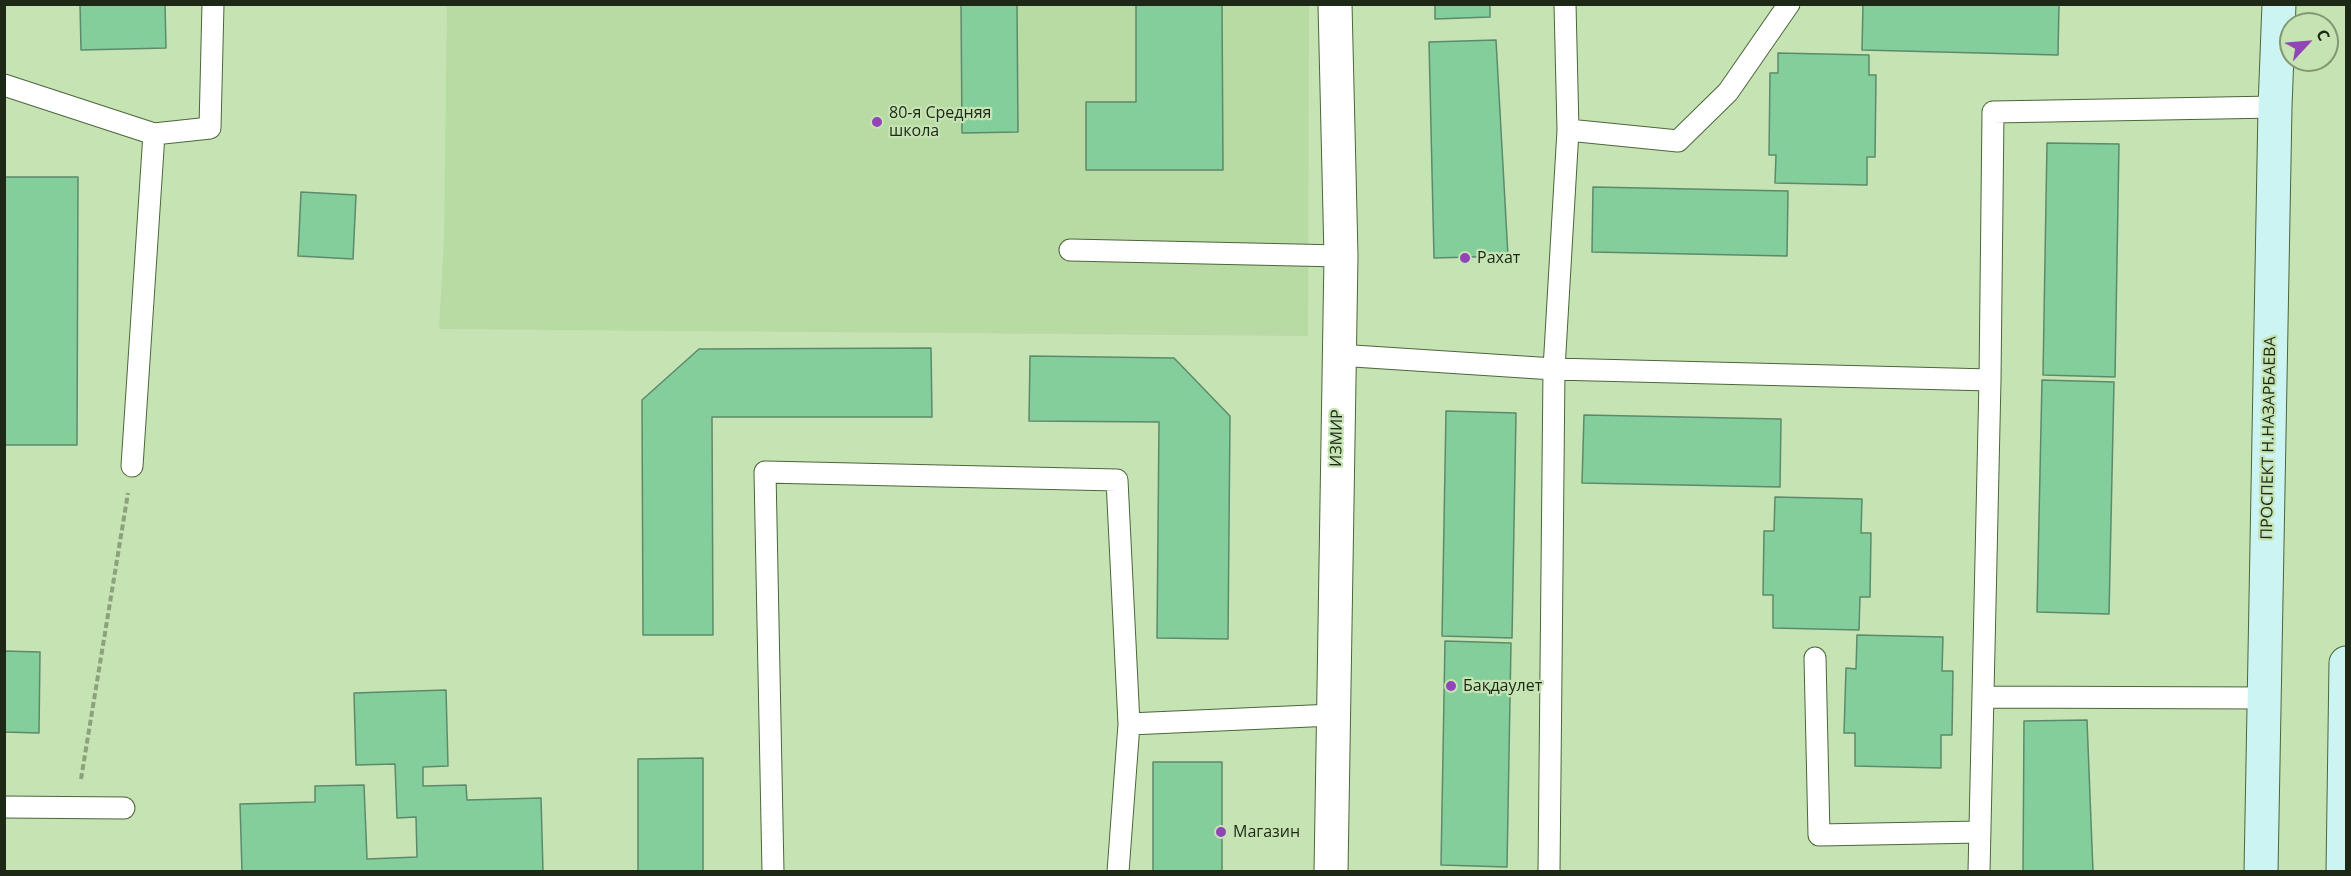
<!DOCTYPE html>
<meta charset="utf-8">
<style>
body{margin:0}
#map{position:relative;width:2351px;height:876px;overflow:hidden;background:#c5e3b3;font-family:"Open Sans",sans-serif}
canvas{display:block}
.frame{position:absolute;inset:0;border:6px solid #1d2816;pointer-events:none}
.north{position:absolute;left:2279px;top:12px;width:60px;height:60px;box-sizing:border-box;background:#c5e3b3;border:2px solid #829874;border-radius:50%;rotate:64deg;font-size:16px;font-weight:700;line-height:24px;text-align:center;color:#1d2816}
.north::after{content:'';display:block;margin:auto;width:21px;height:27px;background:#9245b6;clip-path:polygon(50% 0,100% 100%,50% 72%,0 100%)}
</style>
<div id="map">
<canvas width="2351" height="876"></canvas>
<div class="frame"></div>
<div class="north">С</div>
</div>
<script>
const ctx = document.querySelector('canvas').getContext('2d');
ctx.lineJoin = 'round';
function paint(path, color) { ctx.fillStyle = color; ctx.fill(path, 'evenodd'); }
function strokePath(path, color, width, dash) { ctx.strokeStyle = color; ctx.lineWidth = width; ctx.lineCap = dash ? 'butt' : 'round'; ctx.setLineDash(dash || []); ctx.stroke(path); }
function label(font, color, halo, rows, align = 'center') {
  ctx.font = font + ' "Open Sans",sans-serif'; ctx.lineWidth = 4.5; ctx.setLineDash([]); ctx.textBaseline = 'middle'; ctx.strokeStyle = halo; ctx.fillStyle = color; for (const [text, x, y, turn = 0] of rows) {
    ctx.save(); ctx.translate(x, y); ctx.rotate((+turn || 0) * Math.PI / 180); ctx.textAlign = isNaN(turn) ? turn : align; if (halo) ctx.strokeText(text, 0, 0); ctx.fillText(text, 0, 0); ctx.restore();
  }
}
paint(new Path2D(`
 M447,5H1309L1308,336L439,329L444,240Z`), '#b8daa3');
const building = new Path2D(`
 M80,4H165L166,48L81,50Z
 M961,4H1017L1018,132L962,133Z
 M1136,4H1222L1223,170H1086V102H1136Z
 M1435,4H1490V17L1435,19Z
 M1863,4H2059L2058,55L1862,50Z
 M1496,40L1508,256L1434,258L1429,42Z
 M1778,53L1869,55V75H1876L1875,157H1867V185L1775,183L1776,155H1769L1770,73H1778Z
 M2047,143L2119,144L2115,377L2043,375Z
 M4,177H78L77,445H4Z
 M1593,187L1788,191L1787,256L1592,252Z
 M301,192L356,195L353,259L298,256Z
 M931,348L932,417H712L713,635H643L642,400L699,349Z
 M1030,356L1174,358L1230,416L1228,639L1157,638L1159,422L1029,421Z
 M2042,380L2114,382L2109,614L2037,612Z
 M1446,411L1516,413L1512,638L1442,636Z
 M1584,415L1781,419L1780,487L1582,483Z
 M1775,497L1862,499L1861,533H1871L1870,597H1860L1859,630L1773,628V595H1763L1764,531H1774Z
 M1857,635L1943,637L1942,671H1953L1952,735H1941V768L1855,766V733H1844L1846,668L1856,669Z
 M1445,641L1511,643L1507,867L1441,865Z
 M4,651L40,652L39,733L4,732Z
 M446,690L448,766L423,767V786L466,785L467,800L541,798L543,872H242L240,804L315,802V786L364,785L367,859L417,857L416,817L397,818L395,764L356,765L354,693Z
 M2087,720L2093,872H2023L2024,721Z
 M703,758V872H638V759Z
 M1153,762H1222V872H1153Z`);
paint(building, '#84ce9b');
strokePath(building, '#5c8b6b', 1.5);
const service = new Path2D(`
 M1565,4L1568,130
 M4,85L154,134L132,466
 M154,134L210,128L213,4
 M1070,250L1341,256
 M1338,355L1554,369L1990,380L1979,872
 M1990,380L1993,112L2275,107
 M1815,658L1819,835L1980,832
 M1983,697L2264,698
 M1129,724L1333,715
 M4,807L124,808
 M773,872L765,472L1117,480L1129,724L1118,872
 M1549,872L1554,369L1568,130L1678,141L1728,92L1789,4`);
const tertiary = new Path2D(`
 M1331,872L1341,256L1335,4`);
const secondary = new Path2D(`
 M2261,872L2275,107L2279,4
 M2343,872L2346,663`);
strokePath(service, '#4c663b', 23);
strokePath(tertiary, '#4c663b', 35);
strokePath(secondary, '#4c663b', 35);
strokePath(new Path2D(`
 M81,779L128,493`), '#8ba27d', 4, [6, 3]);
strokePath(service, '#fff', 21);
strokePath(tertiary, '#fff', 33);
strokePath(secondary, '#ccf4f3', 33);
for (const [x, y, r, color] of [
 [877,122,6,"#9245b6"],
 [1465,258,6,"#9245b6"],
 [1451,686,6,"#9245b6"],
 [1221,832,6,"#9245b6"]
]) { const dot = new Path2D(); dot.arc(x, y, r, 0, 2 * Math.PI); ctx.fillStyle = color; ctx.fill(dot); strokePath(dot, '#c5e3b3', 2); }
label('16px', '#1d2816', '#c5e3b3', [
 ["80-я Средняя",889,113],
 ["школа",889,131],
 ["Рахат",1477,258],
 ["Бақдаулет",1463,686],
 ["Магазин",1233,832]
], 'left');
label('16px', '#1d2816', '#c5e3b3', [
 ["ИЗМИР",1337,438,-89],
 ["ПРОСПЕКТ Н.НАЗАРБАЕВА",2269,438,-89]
]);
</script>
